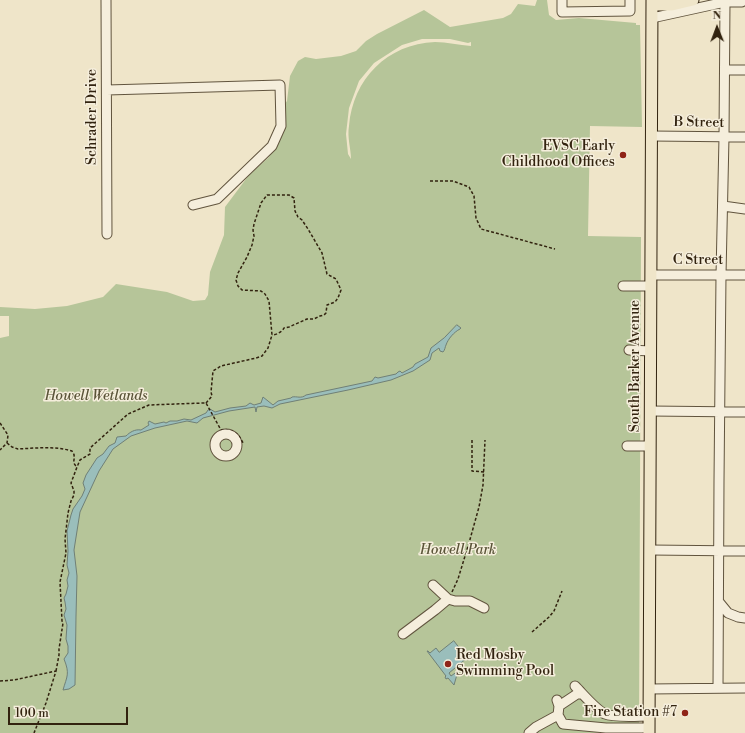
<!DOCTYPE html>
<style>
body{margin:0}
#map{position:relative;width:745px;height:733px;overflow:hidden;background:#efe5c9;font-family:"Libre Bodoni",serif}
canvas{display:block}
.north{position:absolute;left:697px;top:8px;width:40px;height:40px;-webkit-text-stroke:3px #f5eedc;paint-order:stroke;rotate:359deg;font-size:11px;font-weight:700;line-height:16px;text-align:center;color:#32230f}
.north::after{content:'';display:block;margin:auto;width:14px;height:18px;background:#32230f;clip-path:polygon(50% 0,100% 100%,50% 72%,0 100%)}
.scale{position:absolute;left:8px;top:707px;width:120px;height:18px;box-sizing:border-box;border:2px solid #32230f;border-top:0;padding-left:5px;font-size:12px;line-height:14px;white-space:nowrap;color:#32230f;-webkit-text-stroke:3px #f5eedc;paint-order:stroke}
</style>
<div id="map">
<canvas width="745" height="733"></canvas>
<div class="north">N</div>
<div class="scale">100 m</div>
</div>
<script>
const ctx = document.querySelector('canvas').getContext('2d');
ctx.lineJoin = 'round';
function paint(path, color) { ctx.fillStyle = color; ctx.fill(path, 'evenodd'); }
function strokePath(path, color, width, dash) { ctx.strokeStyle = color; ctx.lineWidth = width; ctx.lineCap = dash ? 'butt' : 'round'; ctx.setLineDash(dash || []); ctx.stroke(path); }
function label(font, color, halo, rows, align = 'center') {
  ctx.font = font + ' "Libre Bodoni",serif'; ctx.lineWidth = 3; ctx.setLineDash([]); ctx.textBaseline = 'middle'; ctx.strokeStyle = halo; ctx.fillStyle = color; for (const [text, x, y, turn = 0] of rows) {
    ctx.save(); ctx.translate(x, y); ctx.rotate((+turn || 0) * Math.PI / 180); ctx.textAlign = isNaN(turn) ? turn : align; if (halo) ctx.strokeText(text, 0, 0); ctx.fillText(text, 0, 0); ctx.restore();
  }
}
paint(new Path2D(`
 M537,0H547L549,15L556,20L579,18L636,23V25H640L642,127L590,126L588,236L641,237L639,733H0V338L9,336V316H0V307L35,309L67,306L103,297L116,284L167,292L193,301L205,300L208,295L210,272L224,235L225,207L249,175L268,158L275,149L281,109L287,101L290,76L298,61L305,57L316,59L341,56L356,51L366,41L377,34L424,10L450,27L503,18L511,14L518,4L535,6ZM422,39H450L468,43L471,42V46C459,45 447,42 435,42C387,44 353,79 349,126C347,137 351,149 351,159L348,154L346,134L349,108L359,81L374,63L402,45Z`), '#b6c599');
const water = new Path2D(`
 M457,325L461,328L460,329C454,332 448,339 446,345C445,347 445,350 443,352L440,351L439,348L432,353L430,360L413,371L391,380L348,390L280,404L272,408L264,406L257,407L256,412L255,407L229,411L203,418L197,423L187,421L155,428L131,436L113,449L99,471L80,512L74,550L77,576L76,616L75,685L69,689L63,690C67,676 70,674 64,659L68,653V646L66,639L67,625L64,615L66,609L65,602L64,598L66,594L68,586L67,580L69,573L67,565L68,551L67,531L71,515L73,509L82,496L85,489L83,483L86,475L97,458L103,454L109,446L115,443L117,437L126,436C130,432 135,429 141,430L149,425L148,423L149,421L155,424L164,422L166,423L170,421H177L184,419L191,420L206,413L208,410L210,409L215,412L230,408L246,406L250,403L254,405L261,403L263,397L273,405L278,401L291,398L292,397C297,396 301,399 306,395L372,381L375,377L378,378L396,374L398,372L400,371L402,373L413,367L415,364L428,357L431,348L444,338Z
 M454,641L467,658L449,673L451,676L458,671L454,685L448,678L446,679L445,677L446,676L427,651H428L430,653L436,648L439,652Z`);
paint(water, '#9abebb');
strokePath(water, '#708076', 1);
const minor = new Path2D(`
 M106,0L107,234
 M562,0V12L630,11V0
 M652,18L725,2H742
 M725,70H745
 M107,90L280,85L281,126L272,146L217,199L193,205
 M652,136L745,137
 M723,206L745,209
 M651,275H745
 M623,286H651
 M629,350L651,351
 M650,411L745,412
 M215 445a11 11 0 1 1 22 0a11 11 0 1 1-22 0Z
 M627,446H650
 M650,550L745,551
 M433,585L448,599L455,601H470L484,608
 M719,602L728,613L738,617L745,618
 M403,634L435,610L448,599
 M575,686C583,694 595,709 605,714C615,718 638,716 649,716
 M718,688L719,481L721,275L724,137L725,2
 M649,689L745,688
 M557,700L559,706L558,715L563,724L606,728H649
 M559,706L577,694H582
 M529,733L536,727L558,715`);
const major = new Path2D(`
 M652,5H672L693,0
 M649,733L652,0`);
strokePath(minor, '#61543e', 11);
strokePath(major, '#32230f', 13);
strokePath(new Path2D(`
 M430,181H453L469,187L474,196L476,218L481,229L555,249
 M206,403L212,396L211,392L213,371L221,366L256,358L262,356L268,348L272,335L269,301L265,294L261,291L242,290L238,286L236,280L238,273L247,257L252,245L254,236L253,230L254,224L261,203L267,195H289L294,198L295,211L298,217L302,220L308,229L322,253L327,274L336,279L341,290L338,298L335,302L327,305L326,313L324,315L320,316L314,319H307L289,327L284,328C282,332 276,335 272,335
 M0,423L8,435L7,443L0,450
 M472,440V471L484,472
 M7,443L12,447L18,449C36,448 55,446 72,451C73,453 74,454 74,455C75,460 72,462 76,466
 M452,592L458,579L469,543L479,507L483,485L485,440
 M532,632L549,617L554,611L562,591
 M56,671L59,655V649L63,623L62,621L60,582L66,553L65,539L68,513L71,501L74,495V491L71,483L77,467L80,460L90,454V448L128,414L149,405L203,403H206L221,430C232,428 239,434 243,443L236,441
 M0,681L14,680L56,671L46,703L34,733`), '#32230f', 1.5, [3, 2]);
strokePath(minor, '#f5eedc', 9);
strokePath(major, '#efe5c9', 11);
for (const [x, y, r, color] of [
 [623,155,4,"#8f2418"],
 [448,664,4,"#8f2418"],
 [685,713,4,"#8f2418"]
]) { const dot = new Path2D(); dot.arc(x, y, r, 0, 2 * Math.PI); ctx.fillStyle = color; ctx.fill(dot); strokePath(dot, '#f5eedc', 1.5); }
label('14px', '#32230f', '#f5eedc', [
 ["Schrader Drive",93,117,-90],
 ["B Street",699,123,1],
 ["C Street",698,261],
 ["South Barker Avenue",636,366,-90]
]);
label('14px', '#32230f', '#f5eedc', [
 ["EVSC Early",615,147],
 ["Childhood Offices",615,163],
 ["Red Mosby",456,656,"left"],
 ["Swimming Pool",456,672,"left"],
 ["Fire Station #7",677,713]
], 'right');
label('italic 14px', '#5a5438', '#f5eedc', [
 ["Howell Wetlands",96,397],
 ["Howell Park",458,551]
]);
</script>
